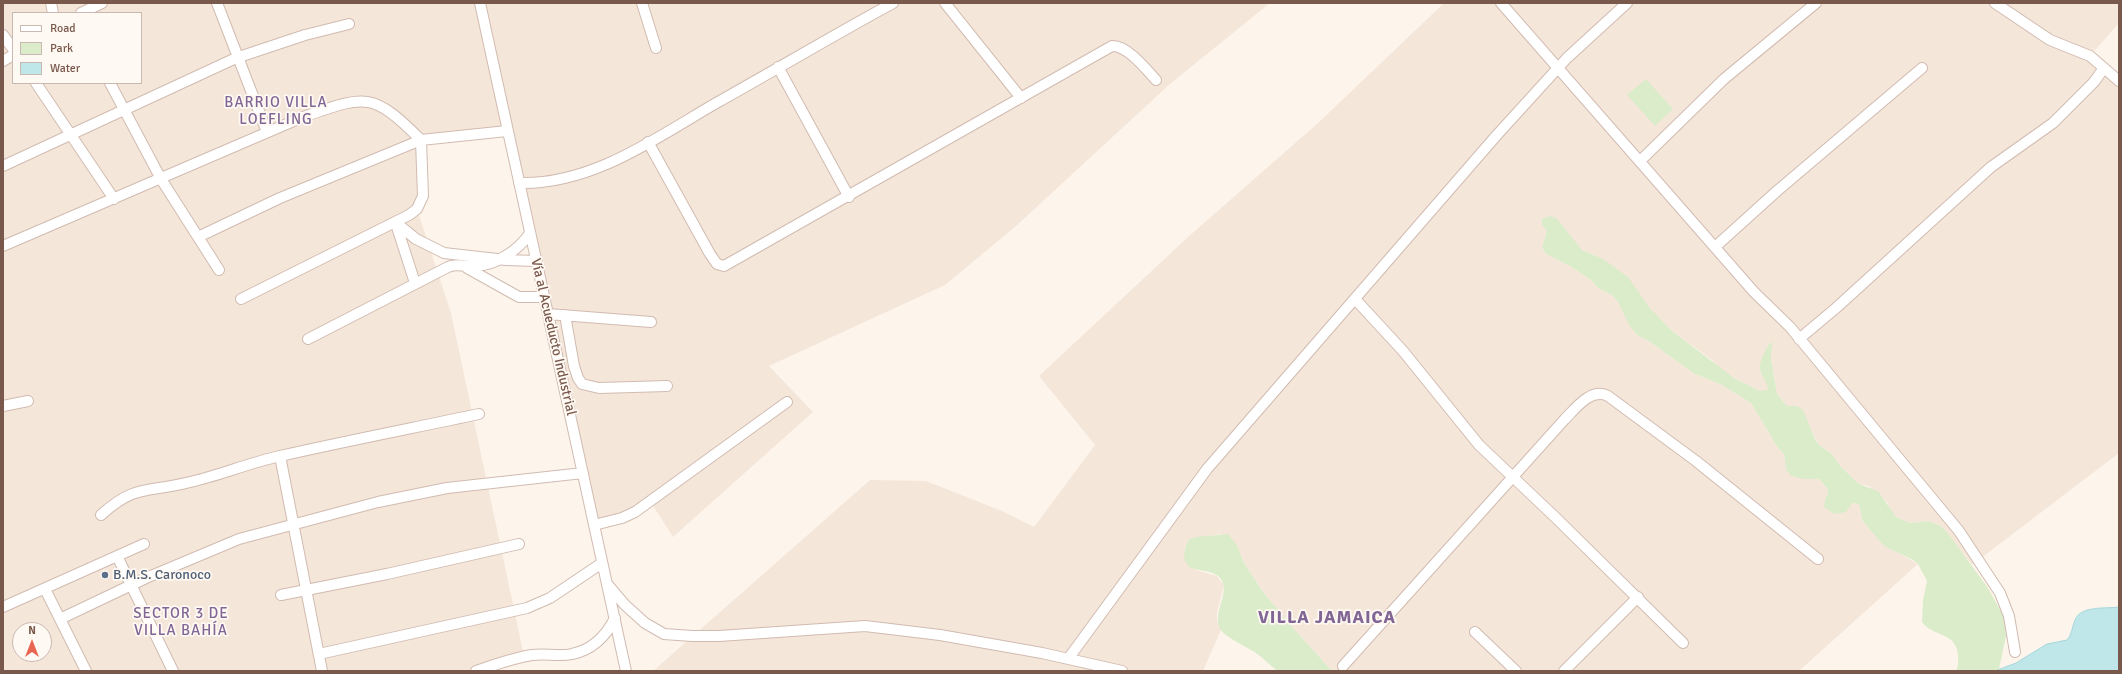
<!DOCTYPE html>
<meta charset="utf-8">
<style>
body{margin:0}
#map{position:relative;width:2122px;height:674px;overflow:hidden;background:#fdf5ec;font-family:Signika,sans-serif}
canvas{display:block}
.frame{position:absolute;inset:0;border:4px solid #7a594d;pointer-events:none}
.legend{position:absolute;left:12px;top:12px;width:130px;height:72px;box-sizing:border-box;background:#fff9f3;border:1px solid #cab9b1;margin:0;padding:5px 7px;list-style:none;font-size:12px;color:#7a594d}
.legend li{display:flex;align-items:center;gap:8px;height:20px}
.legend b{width:20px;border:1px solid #cab9b1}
.north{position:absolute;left:12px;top:622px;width:40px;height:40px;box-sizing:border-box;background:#fff9f3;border:1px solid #cab9b1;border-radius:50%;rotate:0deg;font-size:11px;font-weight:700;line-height:16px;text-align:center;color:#7a594d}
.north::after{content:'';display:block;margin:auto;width:14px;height:18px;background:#e76551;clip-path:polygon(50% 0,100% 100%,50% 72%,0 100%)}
</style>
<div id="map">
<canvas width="2122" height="674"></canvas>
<div class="frame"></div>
<ul class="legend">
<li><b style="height:5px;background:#fff"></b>Road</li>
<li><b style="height:11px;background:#daecc9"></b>Park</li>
<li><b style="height:11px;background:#bfe6e8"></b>Water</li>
</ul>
<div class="north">N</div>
</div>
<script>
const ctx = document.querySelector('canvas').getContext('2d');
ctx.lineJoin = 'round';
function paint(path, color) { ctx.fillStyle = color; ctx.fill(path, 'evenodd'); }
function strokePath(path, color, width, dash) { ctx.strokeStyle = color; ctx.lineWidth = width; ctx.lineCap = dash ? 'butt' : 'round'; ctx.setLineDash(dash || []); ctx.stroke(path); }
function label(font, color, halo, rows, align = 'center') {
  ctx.font = font + ' Signika,sans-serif'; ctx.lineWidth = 3.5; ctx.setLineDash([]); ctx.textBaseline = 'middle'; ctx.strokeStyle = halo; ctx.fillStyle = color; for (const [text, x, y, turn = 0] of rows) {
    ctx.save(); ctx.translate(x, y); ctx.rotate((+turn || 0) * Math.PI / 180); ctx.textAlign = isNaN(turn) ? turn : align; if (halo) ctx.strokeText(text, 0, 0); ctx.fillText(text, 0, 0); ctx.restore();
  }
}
paint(new Path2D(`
 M3,3H1270L1170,84L1015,227L945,285L769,366L813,412L673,537L650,501L594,525L507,131L421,140L417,209L451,313L524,656L476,671H3ZM13,13H141V83H13ZM20,630H44V654H20Z
 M1444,3H2119V23L2090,56L2119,81V453L1972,565L1941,526L1929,521L1910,523L1896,517L1891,512L1887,502L1869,486L1859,484L1841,467L1832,454L1819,445L1797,406H1787L1777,394L1771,359V343L1769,344L1761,363L1760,370L1768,385V391H1760L1723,372L1712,360L1671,330L1594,255L1582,250L1577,246L1562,225H1542L1547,231L1542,247L1546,254L1570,266L1591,280L1598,288L1613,296L1618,302L1637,335L1649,341L1693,373L1722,385L1751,403L1778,448L1784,454L1786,469L1804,479H1819L1827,488L1828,494L1825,499L1859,504L1862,520L1881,543L1918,564L1799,671H1332L1295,630L1263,592L1244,563L1237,545L1221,534L1189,539L1184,551L1196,570L1217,576L1224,585L1217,613V621L1221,630L1203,671H653L870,480L926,481L1002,511L1034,527L1095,445L1039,376L1188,237L1318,123Z`), '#f5e6da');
paint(new Path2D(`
 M1646,79L1673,109L1655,126L1627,95Z
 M1550,216L1556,218L1562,225L1582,250L1603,259L1628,277L1649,307L1671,330L1734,378L1760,391L1768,390C1768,382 1761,377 1760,369C1759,361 1765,351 1769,344L1772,342L1771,359L1777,394L1787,406H1797L1803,410L1815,439L1819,445L1832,454L1841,467L1859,484L1878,491L1896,517L1910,523L1929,521L1941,526L1950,536L1988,588L2005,619L2006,636L1999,669L1995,671H1956C1959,666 1958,661 1958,655C1956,631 1932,637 1922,622L1923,600L1927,581L1918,564L1913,560L1886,547L1881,543L1862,520L1859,504L1852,503L1846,512L1834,514L1824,507L1825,499L1828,494L1827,488L1819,479H1804L1791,476L1786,469L1784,454L1778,448L1751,403L1722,385L1693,373L1649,341L1637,335L1629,325L1618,302L1613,296L1598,288L1591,280L1570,266L1546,254L1542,247L1547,231L1542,225V219Z
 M1228,534L1237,545L1244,563L1263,592L1295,630L1332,671H1277C1270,665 1263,658 1256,653C1247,647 1225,637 1220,629C1211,612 1234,589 1218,576C1210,570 1198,571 1189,567C1181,557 1184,550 1189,539L1195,537Z`), '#daecc9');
const water = new Path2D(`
 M2119,607V671H1995L2016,663L2047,644L2067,640C2072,634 2072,627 2075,620C2081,605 2106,609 2119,607Z`);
paint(water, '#bfe6e8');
strokePath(water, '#a5d6da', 1);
const minor = new Path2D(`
 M51,3L53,13
 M217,3L267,132
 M480,3L626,671
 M642,3L656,48
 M945,3L1021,98
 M1501,3L1754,292L1790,327L1959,531L2000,593L2009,616L2015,652
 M1995,3L2050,40L2090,56L2119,81
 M81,13L102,3
 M3,35L13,49
 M3,61L13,55
 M778,67L849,197
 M36,83L114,199
 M110,83L161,179L219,270
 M648,142L710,254L717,264L724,266L1112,46C1127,45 1146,69 1156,80
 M1640,161L1724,79L1816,3
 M3,166L236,58L305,35L349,24
 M519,183C593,185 657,137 718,102C777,69 834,35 893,3
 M395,222L416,239L444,253L506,260L536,261
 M396,224L415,283
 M198,237L280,198L421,140L507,131
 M3,246L303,117C366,95 372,91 421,140L423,196L417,209L409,215L241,299
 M1715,247L1777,191L1922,68
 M467,268L519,297H544
 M1355,299L1403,351L1479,445L1555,517L1683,643
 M548,314L651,322
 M565,315L574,366L578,378L582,384L599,388L667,386
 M308,339L448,267C457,263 466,267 475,266C496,265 518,251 530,233
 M1799,339L1836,308L1991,167L2053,123L2094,82L2104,68
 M3,406L28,401
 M280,456L322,671
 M101,515C136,483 149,493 190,482C220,475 249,463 280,456C346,441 413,428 479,414
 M594,525L622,518L635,512L787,402
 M117,556L173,671
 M608,585L625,605L645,623L664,634L692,636H719L865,626L940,635L1042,653L1122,671
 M45,589L86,671
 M281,595L387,574L519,544
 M3,607L144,544
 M60,619L146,578L239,539L378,502L447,488L583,473
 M1475,632L1516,671
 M319,654L527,608L550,598L602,563
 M1068,659L1207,469L1496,136L1567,58L1627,3
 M1343,666L1564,420C1575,409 1591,387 1608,396L1696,461L1818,559
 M476,671C494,665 513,658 532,655C545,653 559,657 572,654C592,650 606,636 615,618
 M1564,671L1638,597`);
strokePath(minor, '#d1bbb0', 12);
strokePath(minor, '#fff', 10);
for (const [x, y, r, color] of [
 [105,575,4,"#5c6f8a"]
]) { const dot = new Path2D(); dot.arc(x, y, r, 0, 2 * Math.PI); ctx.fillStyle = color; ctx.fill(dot); strokePath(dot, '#fff9f3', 1.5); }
label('14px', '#7a594d', '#fff9f3', [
 ["Vía al Acueducto Industrial",553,337,77]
]);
label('14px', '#4e5e75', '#fff9f3', [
 ["B.M.S. Caronoco",113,575]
], 'left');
ctx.letterSpacing = '1px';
label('15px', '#816695', '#fff9f3', [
 ["BARRIO VILLA",276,103],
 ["LOEFLING",276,120],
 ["SECTOR 3 DE",181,614],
 ["VILLA BAHÍA",181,631]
]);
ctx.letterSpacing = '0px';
ctx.letterSpacing = '1px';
label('bold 18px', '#816695', '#fff9f3', [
 ["VILLA JAMAICA",1327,618]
]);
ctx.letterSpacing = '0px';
</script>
